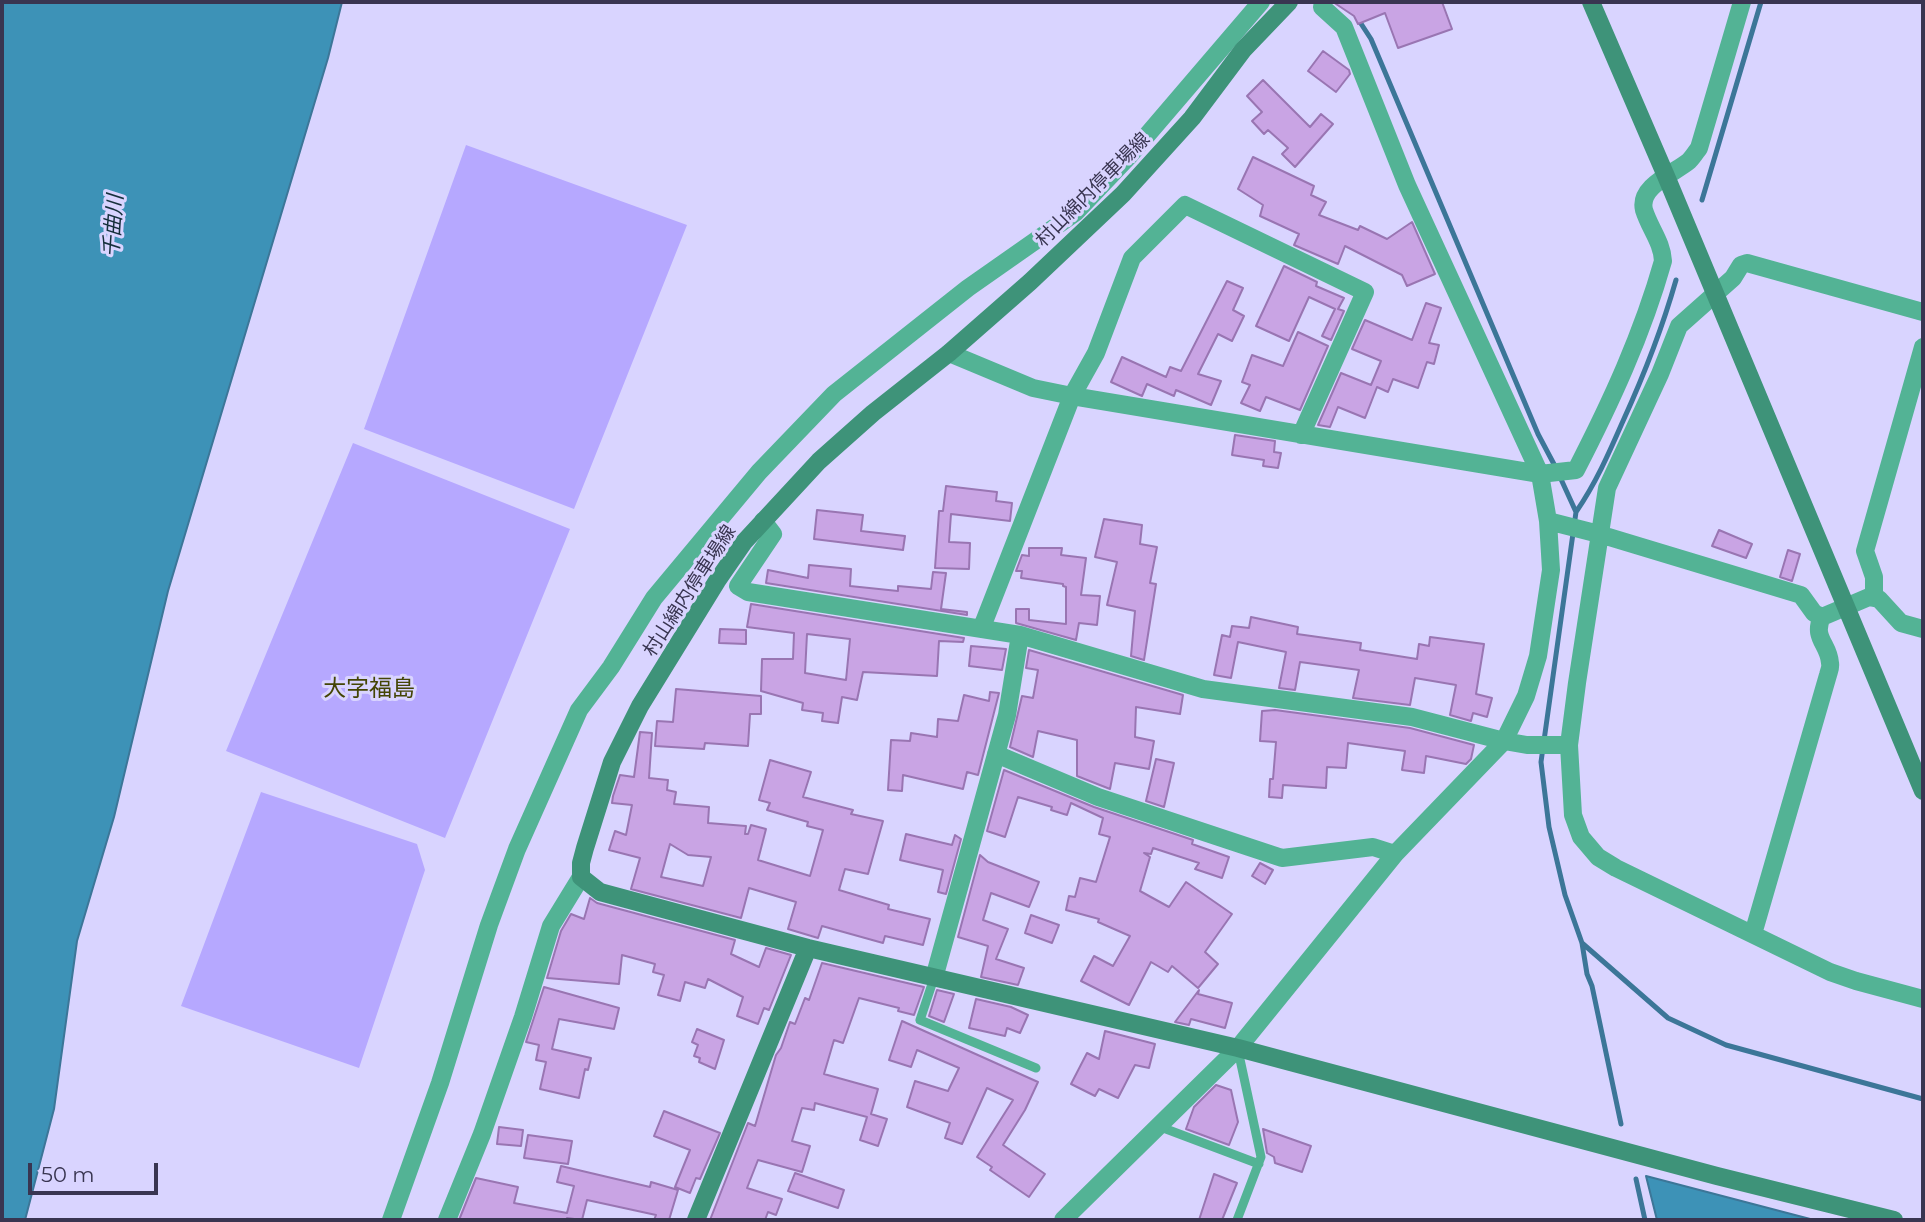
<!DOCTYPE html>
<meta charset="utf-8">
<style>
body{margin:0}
#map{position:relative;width:1925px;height:1222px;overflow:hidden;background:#d9d4ff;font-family:Montserrat,sans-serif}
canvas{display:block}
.frame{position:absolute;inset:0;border:4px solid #393551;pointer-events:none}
.scale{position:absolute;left:28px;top:1163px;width:130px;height:32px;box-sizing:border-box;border:4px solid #393551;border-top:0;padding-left:9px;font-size:21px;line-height:24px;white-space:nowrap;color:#393551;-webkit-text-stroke:5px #d9d4ff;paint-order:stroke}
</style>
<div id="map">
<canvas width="1925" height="1222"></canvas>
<div class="frame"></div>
<div class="scale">50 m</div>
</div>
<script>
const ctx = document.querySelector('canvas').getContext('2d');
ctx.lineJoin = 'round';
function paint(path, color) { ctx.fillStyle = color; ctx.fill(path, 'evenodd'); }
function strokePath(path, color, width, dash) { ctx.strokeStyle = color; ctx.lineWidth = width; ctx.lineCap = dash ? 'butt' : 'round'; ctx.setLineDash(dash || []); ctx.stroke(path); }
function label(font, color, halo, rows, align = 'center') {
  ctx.font = font + ' Montserrat,"Noto Sans JP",sans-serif'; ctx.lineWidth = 6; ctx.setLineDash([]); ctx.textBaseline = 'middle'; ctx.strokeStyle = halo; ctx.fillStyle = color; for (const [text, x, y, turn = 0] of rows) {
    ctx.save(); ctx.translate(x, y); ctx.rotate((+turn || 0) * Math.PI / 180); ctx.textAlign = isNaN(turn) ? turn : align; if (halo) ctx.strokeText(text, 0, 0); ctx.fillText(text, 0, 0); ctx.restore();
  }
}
paint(new Path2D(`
 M466,145L687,225L574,509L364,429Z
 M353,443L570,529L445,838L226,751Z
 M261,792L417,844L425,870L359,1068L181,1006Z`), '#b6a8ff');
const water = new Path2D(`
 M2,2H342L328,58L168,591L114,817L77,941L54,1109L25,1220H2Z
 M1646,1176L1814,1220H1657Z`);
paint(water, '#3d92b7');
strokePath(water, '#3c7698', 2);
strokePath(new Path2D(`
 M1358,19L1371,39L1538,434L1556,468
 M1702,200L1761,2
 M1560,477L1576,512
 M1582,943L1668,1018L1726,1045L1923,1099
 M1621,1124L1592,986L1587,974L1582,943L1565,895L1549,827L1541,762L1576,512C1596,483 1609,453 1623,421C1644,375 1662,329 1676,280
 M1636,1179L1645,1220`), '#3c7698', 5);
const building = new Path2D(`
 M1333,2H1442L1452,29L1398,48L1385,13L1358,24L1354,16Z
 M1323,51L1349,70L1350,74L1336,92L1308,71Z
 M1263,80L1310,127L1321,114L1333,124L1295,167L1282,154L1288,148L1268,130L1264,134L1252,121L1262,112L1247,96Z
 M1253,157L1314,186L1311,195L1326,202L1319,215L1358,230L1360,226L1387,239L1412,222L1435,274L1407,286L1402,275L1345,246L1338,264L1294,245L1299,234L1260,216L1263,205L1238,189Z
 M1284,266L1317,282L1316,286L1344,298L1338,309L1344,311L1331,340L1322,336L1335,309L1309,297L1289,341L1256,326Z
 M1227,281L1243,288L1233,310L1244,316L1232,341L1218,334L1198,374L1221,381L1211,405L1176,390L1174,396L1147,384L1142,396L1111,382L1122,357L1166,377L1170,367L1181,371Z
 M1426,303L1441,308L1429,343L1439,345L1434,364L1427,362L1418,388L1393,379L1388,392L1377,387L1365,418L1338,407L1330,427L1318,425L1341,373L1371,385L1381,361L1352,349L1365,320L1412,340Z
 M1298,332L1328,346L1300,410L1266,397L1260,411L1241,403L1250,385L1242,382L1252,355L1283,366Z
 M1235,435L1275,441L1274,452L1281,453L1278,468L1263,466L1264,460L1232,455Z
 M946,486L997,492L996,501L1012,503L1010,521L951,514L949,542L970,543L969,569L935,568L939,511H943Z
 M817,510L863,515L861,531L905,536L903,550L814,539Z
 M1104,519L1142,525L1140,544L1157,547L1150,583L1156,584L1144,660L1131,656L1135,611L1107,605L1117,562L1095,557Z
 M1719,530L1752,544L1746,558L1712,546Z
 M1029,548H1062L1061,555L1086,558L1081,595L1100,596L1097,625L1079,623L1076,640L1016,623V609H1029V620L1066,624V587L1063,586V584L1021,578L1022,571H1016L1022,555L1029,556Z
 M1788,550L1800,554L1792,581L1780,577Z
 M809,565L851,569L850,586L898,591V586L931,589L933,572L946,573L941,609L967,612V615L766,583L768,570L808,578Z
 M751,604L964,638L963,642L939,641L937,676L863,672L857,700L842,697L838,723L822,721L823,713L802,710L803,703L761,691L762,659H793L794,633L747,627ZM807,634L850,639L846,680L805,673Z
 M1251,617L1298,627L1297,634L1361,643L1360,650L1417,659L1419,644L1429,646L1430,637L1484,644L1476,694L1492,698L1487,717L1473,713L1471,721L1450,715L1456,685L1415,678L1410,705L1353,698L1359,670L1300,662L1295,690L1279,688L1286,652L1238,642L1231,678L1214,675L1222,635L1230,637L1232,626L1249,628Z
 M720,629L746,630V644L719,643Z
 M971,646L1006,649L1002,670L969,666Z
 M1029,650L1183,695L1180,714L1136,707L1135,737L1154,741L1149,769L1115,763L1110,789L1077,776V740L1038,731L1033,757L1010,747L1022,696L1033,698L1038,670L1026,668Z
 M676,689L761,696V714H750L748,746L705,743L704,749L655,746L657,721L673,722Z
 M990,692L999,693L978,775L967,772L963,789L903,775L902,791L888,790L891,740L910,741L911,733L937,737L938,719L958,721L964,695L989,701Z
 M1275,710L1410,728L1474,745L1471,759L1466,764L1426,756L1424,773L1402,770L1405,751L1348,743L1346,768L1327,767L1326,788L1283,785L1282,798L1269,797L1270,779H1273L1276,742L1260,741L1262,711Z
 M640,732L652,733L649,778L668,780L667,790L676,792L674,804L709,807L708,823L746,826L745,834H748L751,825L766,829L758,860L810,876L823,830L807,826L808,822L767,810L770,803L759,800L770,760L811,772L803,797L853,810L851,814L883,821L868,874L845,869L839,890L889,905L888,909L930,919L923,945L885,936L883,943L822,926L818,938L788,929L796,902L749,888L741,918L631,889L640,858L609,850L615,831L626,835L632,805L612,803L613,796L620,775L634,777ZM670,844L688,855L711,857L703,886L661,877Z
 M1156,759L1174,763L1164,807L1146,801Z
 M1004,770L1094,807L1193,840L1192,844L1229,857L1222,878L1195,869L1199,863L1153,848L1151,854L1144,853L1150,857L1140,891L1169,907L1186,882L1232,914L1205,952L1218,964L1198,988L1172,966L1168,972L1151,962L1129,1005L1081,981L1094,956L1113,966L1130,936L1098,922L1099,919L1066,910L1069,896L1075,897L1080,878L1096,882L1110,837L1099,834L1103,818L1071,803L1067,815L1051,810L1052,807L1018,797L1005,837L987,831Z
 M906,834L952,845L955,835L961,839L946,894L938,892L943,870L900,860Z
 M980,855L988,862L1039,882L1029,907L991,893L983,920L1008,929L996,959L1024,968L1018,985L981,977L988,946L958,937Z
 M1260,863L1273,870L1265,884L1252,876Z
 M590,898L597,903L735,940L731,954L759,967L766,948L791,955L769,1010L764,1008L758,1024L737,1016L743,997L708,979L705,988L685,982L680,1001L658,995L664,975L653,972L655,964L622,955L619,984L547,978L561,931L571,914L584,919Z
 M1031,915L1059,925L1052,943L1025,933Z
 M822,963L924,987L914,1015L898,1011L899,1008L859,998L843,1043L834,1040L824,1074L878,1089L871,1114L887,1119L878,1146L860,1140L867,1117L815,1103L814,1110L802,1108L792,1141L810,1146L802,1172L758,1160L747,1188L782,1199L776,1215L768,1212L765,1220H710L748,1123L755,1126L776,1055L781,1048L790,1022L795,1024L805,998L809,1000Z
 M544,987L619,1008L614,1029L559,1019L552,1049L591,1058L588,1070L585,1069L579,1098L540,1089L546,1062L536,1060L539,1045L526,1042Z
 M937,990L954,994L944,1022L929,1016Z
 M1199,990L1198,994L1232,1003L1225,1028L1191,1019L1189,1025L1175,1022Z
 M976,999L1011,1007L1028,1015L1020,1033L1007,1028L1005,1036L969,1028Z
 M902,1021L1038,1082L1025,1110L1003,1145L1045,1174L1029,1197L990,1170L992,1167L977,1157L1013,1100L987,1088L962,1144L945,1138L950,1123L907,1107L915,1081L948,1091L959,1068L917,1050L911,1067L889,1060Z
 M697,1029L724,1040L715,1069L699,1062L700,1058L694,1056L698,1045L692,1042Z
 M1105,1031L1155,1044L1149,1068L1135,1065L1118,1098L1099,1089L1095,1096L1071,1084L1087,1053L1099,1059Z
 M1216,1085L1231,1090L1238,1122L1229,1145L1186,1129L1194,1107Z
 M664,1111L720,1133L700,1179L696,1178L690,1193L675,1187L690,1150L654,1136Z
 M499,1127L523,1130L521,1146L497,1144Z
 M1263,1129L1311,1146L1302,1172L1275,1163L1274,1157L1267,1153Z
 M528,1135L572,1141L568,1164L524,1158Z
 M561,1166L650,1187L651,1182L678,1190L669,1220H654L656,1215L587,1200L582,1220L567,1218V1220H459L476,1178L518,1187L514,1203L567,1213L574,1186L557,1182Z
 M795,1173L844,1190L838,1208L788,1191Z
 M1214,1174L1237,1183L1222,1220H1199Z`);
paint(building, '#c9a4e4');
strokePath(building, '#9975b2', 2);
strokePath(new Path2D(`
 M934,978L920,1020L1036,1068
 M1158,1126L1259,1164
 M1237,1220L1261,1157L1238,1050`), '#53b395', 9);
strokePath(new Path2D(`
 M1322,7L1344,27L1407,185L1540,474
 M1923,312L1747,263L1741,265L1733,278L1679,326L1660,374L1607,488L1577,683L1569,745L1573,815L1581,837L1598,857L1616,868L1830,972L1856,981L1923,999
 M949,353L1033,388L1072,396L1540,474
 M763,521L773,534L738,586L748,592L1020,635L1203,689L1412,717L1504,741L1395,854L1238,1048L1063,1220
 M1548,521L1599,534L1801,595L1814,613L1822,617L1869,597L1879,599L1901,623L1923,629
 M1874,598V577L1865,551L1923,347
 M982,627L1072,396L1096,353L1132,258L1185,205L1365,292L1301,435
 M1569,745H1527L1504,741L1526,696L1538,656L1551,570L1548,521L1540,474L1576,470C1611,402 1642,335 1663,261C1662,242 1650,229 1644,210C1638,186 1675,173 1689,161C1693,157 1696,152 1699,148L1742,2
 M996,754L1098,797L1282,858L1373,847L1395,854
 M1753,934L1828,675C1829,671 1831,667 1830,663C1829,644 1812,638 1822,617
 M934,978L1007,715L1020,635
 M391,1220L440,1083L489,925L517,849L579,710L611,667L654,598L759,472L834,394L968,288L1075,213L1130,155L1261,2
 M447,1220L482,1134L523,1017L551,926L581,877`), '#53b395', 18);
strokePath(new Path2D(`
 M1289,2L1243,50L1192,118L1123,194L1030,282L949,353L873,413L819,461L744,542L717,581L640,706L612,762L585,848L581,863V877L600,892L808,948L1238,1048L1717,1176L1894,1220
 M1591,2L1666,176L1923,791
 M696,1220L808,948`), '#3e9379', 18);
label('19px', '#393551', '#d9d4ff', [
 ["村山綿内停車場線",1093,190,-45],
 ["村山綿内停車場線",690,591,-57]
]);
label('italic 21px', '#16303c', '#d9d4ff', [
 ["千曲川",114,226,-86]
]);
label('23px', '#444505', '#d9d4ff', [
 ["大字福島",369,689]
]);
</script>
